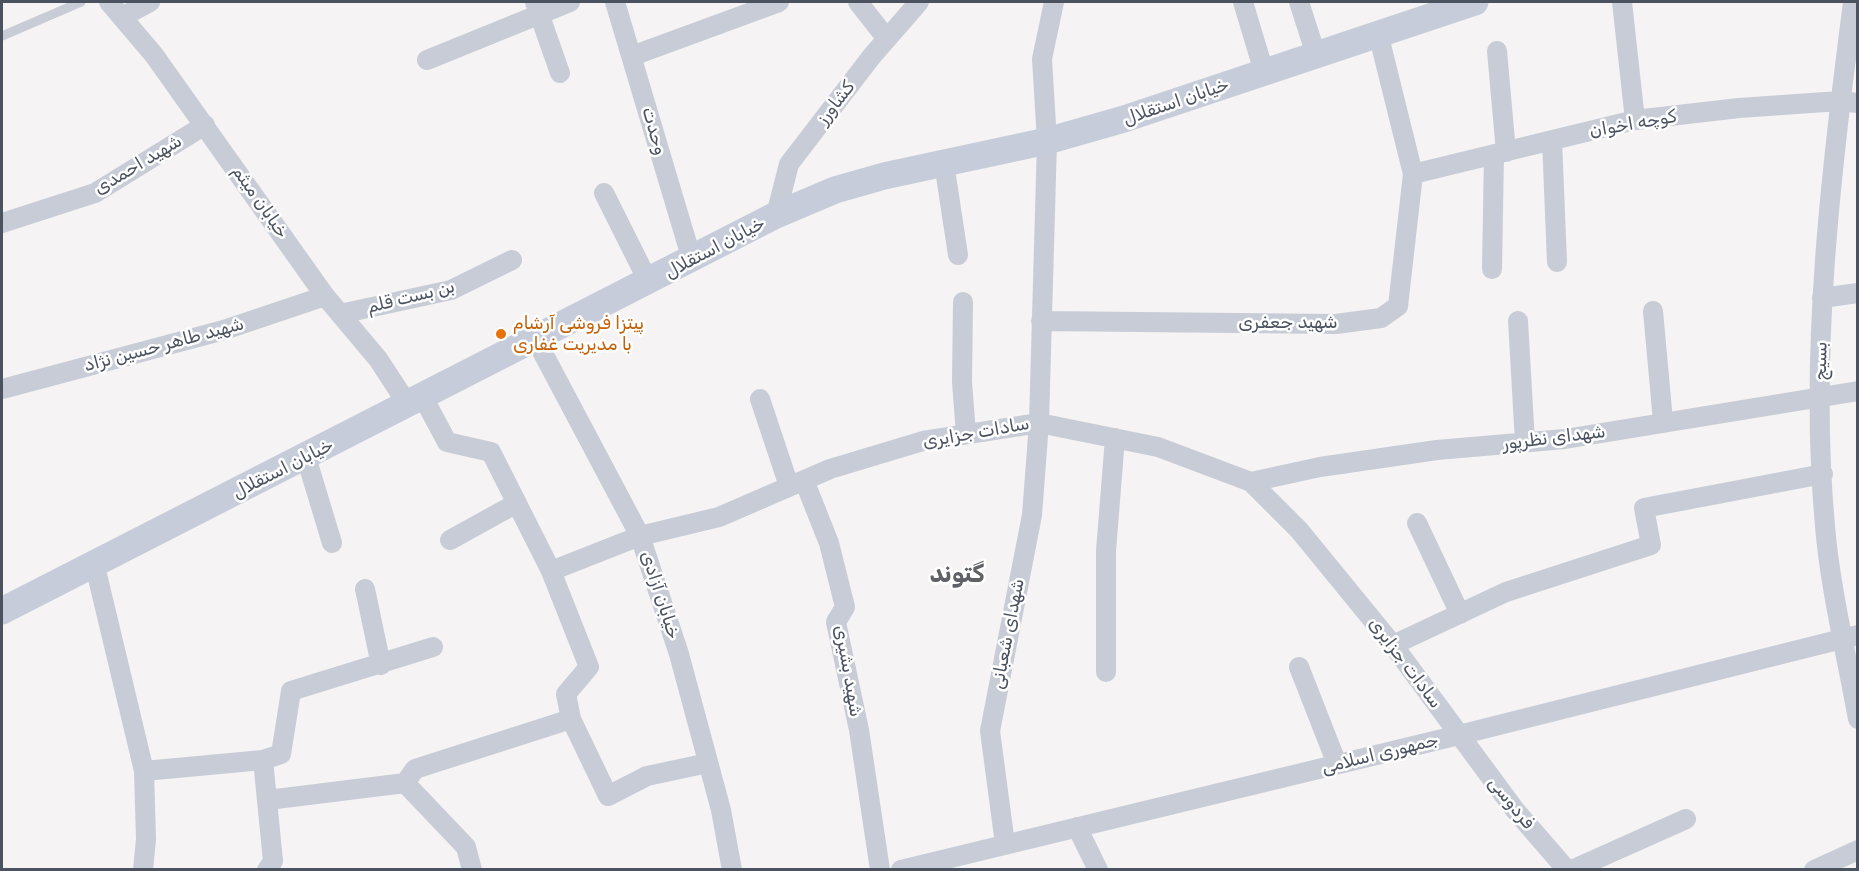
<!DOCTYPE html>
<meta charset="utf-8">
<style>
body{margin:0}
#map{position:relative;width:1859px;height:871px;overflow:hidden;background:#f5f3f3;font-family:Rubik,sans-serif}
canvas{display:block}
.frame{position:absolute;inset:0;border:3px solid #4b5260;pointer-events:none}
</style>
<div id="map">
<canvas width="1859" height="871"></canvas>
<div class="frame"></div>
</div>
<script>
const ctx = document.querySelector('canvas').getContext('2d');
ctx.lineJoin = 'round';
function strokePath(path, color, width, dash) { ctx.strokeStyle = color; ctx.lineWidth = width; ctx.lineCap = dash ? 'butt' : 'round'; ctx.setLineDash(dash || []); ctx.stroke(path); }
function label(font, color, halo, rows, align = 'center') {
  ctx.font = font + ' Rubik,Cairo,sans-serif'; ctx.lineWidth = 5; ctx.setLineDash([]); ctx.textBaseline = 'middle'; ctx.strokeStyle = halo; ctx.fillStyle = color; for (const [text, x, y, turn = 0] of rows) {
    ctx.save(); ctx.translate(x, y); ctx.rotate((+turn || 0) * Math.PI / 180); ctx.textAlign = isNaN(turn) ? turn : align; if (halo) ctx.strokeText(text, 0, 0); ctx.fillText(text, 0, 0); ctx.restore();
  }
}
strokePath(new Path2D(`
 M2,36L81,2`), '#c7ccd6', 9);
strokePath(new Path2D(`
 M109,2L154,55L325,296L378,359L408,405
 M535,2L560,73
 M615,2L692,260
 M858,2L887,39
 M1243,2L1264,72
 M1299,2L1316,55
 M1622,2L1635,120
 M1853,2C1831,175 1809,352 1825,526C1830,588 1847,657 1858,719
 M122,17L150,2
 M1497,51L1506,152
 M632,56L779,2
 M427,60L570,2
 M1552,140L1557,262
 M944,163L958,255
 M1413,174L1635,120L1739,108L1840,101L1858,103
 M604,193L649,283
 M776,215L789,164L872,56L919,2
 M2,223L95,193L205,125
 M1492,269L1494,154
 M1822,298L1858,293
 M963,302L962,382L966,434
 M1653,311L1663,421
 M340,314L451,290L512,260
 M1041,321L1336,324L1381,318L1398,306L1413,174L1378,33
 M1518,321L1525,442
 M536,340L640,536L679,654L721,810L732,870
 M2,389L224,330L325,296
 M423,397L447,442L491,452L551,571
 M760,399L789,486
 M306,457L332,543
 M804,480L829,543L845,607L836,622L859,730L880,870
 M1251,482L1320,467L1437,450L1565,439L1858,391
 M1417,523L1460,614
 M450,540L517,503
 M95,566L144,771L263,760L273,861L267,870
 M365,589L381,665
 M1393,645L1506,592L1651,545L1644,508L1823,474
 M1299,667L1337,764
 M1106,672V551L1115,438
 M263,760L281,754L291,691L433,647
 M708,763L647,776L608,796L571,719L566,694L589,667L551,571L640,536L719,517L830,469L923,441L1039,423L1158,447L1251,482L1299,530L1393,645L1515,810L1567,870
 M405,783L466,847L472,870
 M268,800L405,783L415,769L571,719
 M1077,827L1098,870
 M1005,844L990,731L1032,515L1039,423L1047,141L1042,59L1054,2
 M143,870L146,839L144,771
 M901,870L1459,735L1858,635
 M1572,870L1686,819
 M1814,870L1858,850`), '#c7ccd6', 20);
strokePath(new Path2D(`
 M2,611L776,215L835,190L884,176L1047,141L1124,119L1475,2`), '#c6ccda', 27);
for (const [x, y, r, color] of [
 [501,334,6,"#e8710a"]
]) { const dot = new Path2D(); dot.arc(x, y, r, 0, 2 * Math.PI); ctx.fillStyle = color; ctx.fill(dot); strokePath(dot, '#fff', 2); }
label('18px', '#4b5260', '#fff', [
 ["خیابان استقلال",1176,102,-19],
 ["کشاورز",836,103,-52],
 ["کوچه اخوان",1633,124,-10],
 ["وحدت",654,131,74],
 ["شهید احمدی",138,165,-31],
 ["خیابان میثم",260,202,55],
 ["خیابان استقلال",715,248,-28],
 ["بن بست قلم",411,297,-14],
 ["شهید جعفری",1288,323],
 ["شهید طاهر حسین نژاد",164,345,-15],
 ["بسیج",1821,361,-89],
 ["سادات جزایری",976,433,-10],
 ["شهدای نظرپور",1554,438,-7],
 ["خیابان استقلال",283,469,-27],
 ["خیابان آزادی",660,595,72],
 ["شهدای شعبانی",1008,634,-79],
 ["سادات جزایری",1405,663,53],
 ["شهید بشیری",848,671,80],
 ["جمهوری اسلامی",1380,754,-14],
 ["فردوسی",1511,803,51]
]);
label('18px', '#c56008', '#fff', [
 ["پیتزا فروشی آرشام",513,324],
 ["با مدیریت غفاری",513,345]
], 'left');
label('bold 24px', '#5f6167', '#fff', [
 ["گتوند",957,575]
]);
</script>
